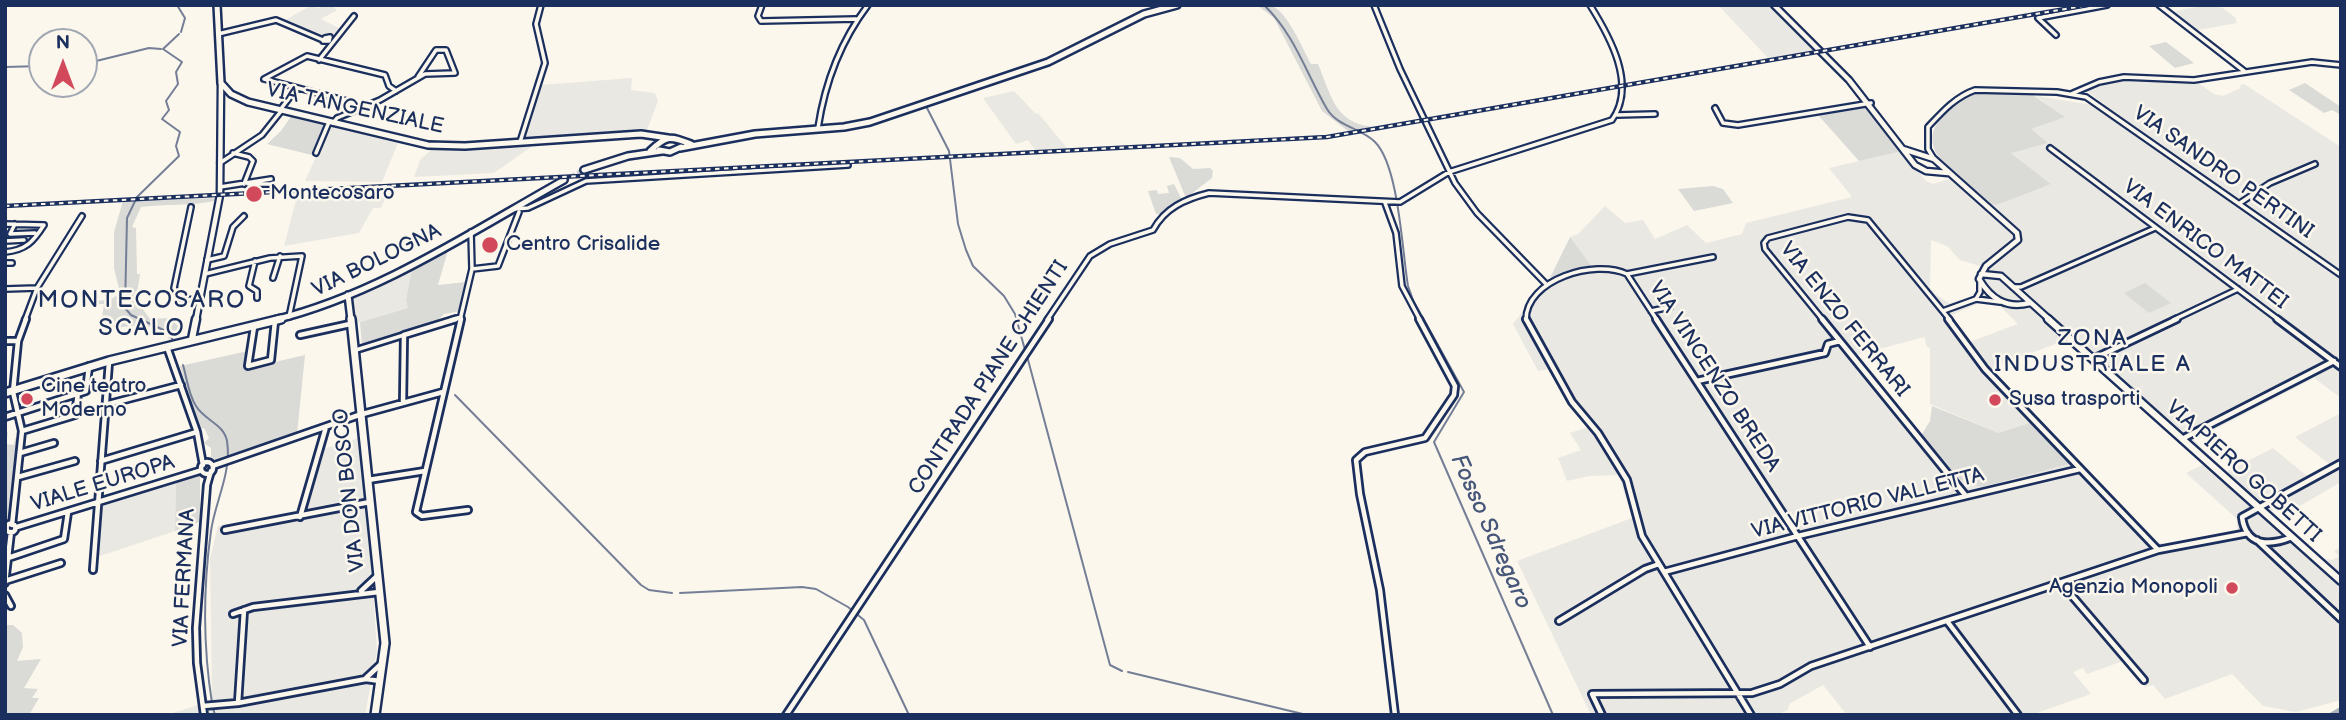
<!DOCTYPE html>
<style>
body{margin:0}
#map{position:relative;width:2346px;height:720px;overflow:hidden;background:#fbf7ec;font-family:"Balsamiq Sans",sans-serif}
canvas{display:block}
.frame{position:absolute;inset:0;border:7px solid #1b2f5e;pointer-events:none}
.north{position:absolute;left:28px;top:28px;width:70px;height:70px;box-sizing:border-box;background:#fbf7ec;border:2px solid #a1a7b3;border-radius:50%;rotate:0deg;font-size:19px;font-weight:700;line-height:28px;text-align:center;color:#1b2f5e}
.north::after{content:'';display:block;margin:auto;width:24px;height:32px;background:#d1495b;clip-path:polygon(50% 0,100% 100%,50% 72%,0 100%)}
</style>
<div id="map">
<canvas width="2346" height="720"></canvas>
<div class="frame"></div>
<div class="north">N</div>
</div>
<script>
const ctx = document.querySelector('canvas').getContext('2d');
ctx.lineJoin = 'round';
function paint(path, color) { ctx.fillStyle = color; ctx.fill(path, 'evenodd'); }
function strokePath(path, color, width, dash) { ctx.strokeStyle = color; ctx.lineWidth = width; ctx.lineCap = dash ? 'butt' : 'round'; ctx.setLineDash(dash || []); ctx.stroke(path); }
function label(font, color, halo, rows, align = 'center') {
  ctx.font = font + ' "Balsamiq Sans",sans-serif'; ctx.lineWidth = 5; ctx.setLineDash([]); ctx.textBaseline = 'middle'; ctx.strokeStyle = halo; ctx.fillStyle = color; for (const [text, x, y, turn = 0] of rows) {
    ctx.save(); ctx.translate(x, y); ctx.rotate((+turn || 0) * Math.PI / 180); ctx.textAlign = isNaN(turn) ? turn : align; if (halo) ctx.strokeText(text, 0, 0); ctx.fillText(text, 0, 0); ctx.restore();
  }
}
paint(new Path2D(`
 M312,5L317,8L331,5L337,10L321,19L337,27L341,30L338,33L318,35L285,20Z
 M1718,5H1770L1822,53L1625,87V85L1769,59Z
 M2079,5H2094L1827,52L1825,50Z
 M2207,5L2223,8L2237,19L2235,20L2237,23L2193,31L2170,12Z
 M2132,77L2197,82L2214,94L2223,96L2241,88L2239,86L2244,84L2341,147V398L2314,378L2194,440L2226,472L2273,448L2307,476L2329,464L2295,437L2341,413V482L2291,511L2282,503L2271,512L2321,558L2332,560L2339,556L2334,551L2341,547V700L2296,712L2263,706L2232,674L2165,699L2153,685L2145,687L2123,661L2087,674L2083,668L2073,672L2091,694L2031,715H1847L1823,685L1789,704L1788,710L1776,715H1591L1517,561L1632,518L1619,475L1590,476L1567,481L1558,458L1581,450L1570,433L1588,427L1569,404L1550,369L1538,371L1513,324L1547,279L1592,268L1570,237L1578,234L1605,206L1625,223L1643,220L1655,239L1687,225L1706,243L1742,234L1746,223L1852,197L1829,168L1902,151L1926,181L1933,184L1952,178L1971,194H1980L1991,204L2051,184L2010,152L2048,143L2030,129L2064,117L2036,96L2099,106L2104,104L2088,92L2090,87L2126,78L2134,79ZM1931,240L1947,246L1960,260L1980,266L1975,278L1978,291L1974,296L1949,303L1935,294L1930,288ZM1982,302L2000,306L2018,324L1969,342L1952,315ZM1925,337L1926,346L1930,348V404L1999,433L1973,486L1960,480L1856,355ZM2066,340L2204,464L2186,473L2237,519V530L2164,544L2158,542L1989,369Z
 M632,78L631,90L655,93L658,101L647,130L523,139L540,85Z
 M1620,85V88L1459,117L1427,122L1425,118Z
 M1014,91L1036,114L1038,113L1067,148L1035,150L1028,140L1016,144L983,98Z
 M330,126L398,143L382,182L305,181Z
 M534,145L494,173L414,177L420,160L431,150Z
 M388,192L381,208H373L359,233L284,246L297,196Z
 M412,268L406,300L408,308L356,323L353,297L357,293Z
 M359,438L367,495L377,651L365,715H166L212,701L210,559L218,526L297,515L317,451Z
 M176,482L175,531L97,557L99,507Z`), '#eae8e2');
paint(new Path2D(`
 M1257,5C1263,5 1269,4 1274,7C1288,14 1303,49 1311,64H1318C1332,98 1336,126 1378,127L1348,131L1322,111L1274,18Z
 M2166,42L2194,63L2175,68L2149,46Z
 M2305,83L2341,107V115L2332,110L2324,113L2289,90Z
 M1978,93H2030L2065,117L2031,129L2048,143L2011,153L2051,184L1996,205L1991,204C1969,184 1909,153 1942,117C1952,106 1964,97 1978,93Z
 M1867,105L1902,151L1859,161L1818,115Z
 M292,115L325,124L312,155L267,144L281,131Z
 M1169,157L1180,158L1193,169L1210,168L1213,171L1212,178L1186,198Z
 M1174,184L1182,200L1161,214H1156L1148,191L1157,190L1158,194L1169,193L1167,186Z
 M1713,186L1723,189L1733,203L1694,211L1678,189Z
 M216,198L215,201C190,206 166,204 141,207L132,227L136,228L137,274H140L136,300L150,319L170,318L181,329L180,340L170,343L167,333C147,322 121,326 100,332L104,304H89L90,301L110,300L120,293L114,268V232L123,201Z
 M1570,237L1593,268L1550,278Z
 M449,247L438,285L466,282L461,311L444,314L437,321L362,346L360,322L408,308L406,300L412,268Z
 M2145,283L2171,303L2149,313L2124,293Z
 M248,351L245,369L305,355L297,434L215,459L211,457V448L204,443L209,438L204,428L200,429L180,366Z
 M1932,406L1999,433L2030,423L2069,464L1981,487L1960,480L1922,434L1930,421Z
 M8,432L6,444L14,445L15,438L19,439L9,520L5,524V434Z
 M200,474V522L175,531L176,482Z
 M5,625H13L22,633L23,647L17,661L41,659L24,688L38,689L32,698H39L29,715H5Z`), '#dadad7');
strokePath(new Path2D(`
 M177,5L185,18L181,32
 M1264,5C1295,35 1306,73 1327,109C1338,127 1361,128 1375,142C1399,166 1402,251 1408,286L1413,300L1464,392L1434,442L1553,715
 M84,64L149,48L161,49
 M5,67L42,66
 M927,108L949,151L958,224L966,250L973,266L1004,296L1015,314L1025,350
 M173,341L170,333L131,315L125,308L127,218L137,197L179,156L176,146L180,132L162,119L169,110L166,101L178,84L176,72L182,62L163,49L179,34
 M1027,356L1110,665L1122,671
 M183,365C187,378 188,394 196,406C204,420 224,424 227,441C232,472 215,502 211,531C203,588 203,646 212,703
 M455,395L641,585L649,590L672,593
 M680,593L802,587L816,589L848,607L864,620L909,715
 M1128,672L1307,715
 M213,708L215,715`), '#747e96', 2);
strokePath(new Path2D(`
 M2331,715L2341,709`), '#afb3bb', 4.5);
strokePath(new Path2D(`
 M564,180L584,170`), '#cecfd0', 5, [5, 2.5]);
const pedestrian = new Path2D(`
 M356,350L404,335`);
const minorFar1 = new Path2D(`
 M762,5L758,16L761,21L856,19
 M1374,5L1400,69L1455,183L1477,213L1546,284
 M2159,5L2244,71
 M218,34L276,20L323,40
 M2056,35L2038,18L2107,5
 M330,37L329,41H323L325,38Z
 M319,60L354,16
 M2071,94L2099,82L2124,77L2194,80L2312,62L2341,65
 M362,108L355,103L264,79L307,56L385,75L389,86L396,91
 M1715,108L1723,123L1738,125L1871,103
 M280,110L296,89
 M1617,115L1655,114
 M333,123L337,118L380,100L425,74L455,73L446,50H436L418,77
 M818,128C825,82 840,42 868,5
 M520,142L545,63L536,24L541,5
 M2050,148L2279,320
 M233,153L249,157L253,161L244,184
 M316,153L329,122
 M1934,159L1928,149V127C1942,112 1955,97 1975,90L2057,92L2086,97L2341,275
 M220,163L262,135L282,110
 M248,184H270
 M220,187L271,179
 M1385,203L1396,233L1402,286L1420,320
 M2240,203L2270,183L2315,164
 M191,207L174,288L182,299L200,300
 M513,209L528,208L586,181L848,165
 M5,224L44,225C33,242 26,250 5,252
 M15,224L10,234L35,233
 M5,241L24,240
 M207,260L224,256L233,227L244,216
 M255,261L249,286L257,291V298
 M5,263H12
 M472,269L498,266L519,212
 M205,274L270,258L302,256L289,317
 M1627,274L1713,257
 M273,278L280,256
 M2013,287H2021L2155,228
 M5,289L37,288
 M1976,299L1980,292V283
 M1651,311L1670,307
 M1943,311L1976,299L2000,302
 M25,320L37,288L82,216
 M451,320L461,317
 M460,320L472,269L471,232
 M1047,320L1090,256L1110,244L1153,230C1165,208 1185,199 1209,193L1400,202L1449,172L1612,120C1637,85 1610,37 1590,5
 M1526,320C1526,279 1595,259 1627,274L1657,320
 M1823,320L1765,249L1764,243L1768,238L1848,217L1868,220L1950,320
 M2173,320L2238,289`);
const minor = new Path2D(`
 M461,319L416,512L422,516L468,510
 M1526,319L1572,402L1598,433L1627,480L1642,536L1751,715
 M1656,319L1870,647
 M1822,319L1966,496
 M1948,319L1985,369L2158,550
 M2277,319L2341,367
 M254,327L248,366L271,360L275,321
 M300,335L350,324
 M5,341H18
 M167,347L197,432L203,465
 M2093,359L2177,319
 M1697,381L1825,353L1828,344L1840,341
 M403,403L404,335L456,319
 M105,405L181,385
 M5,417L86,391L89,366
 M22,431L75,415L78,393
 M2182,439L2334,361
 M20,453L54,443
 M101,461L197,432
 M201 468a6 6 0 1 1 12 0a6 6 0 1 1-12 0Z
 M215,465L359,415L443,392
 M18,477L75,461
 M368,480L425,471
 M300,517L326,427
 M6.5 528a4.5 4.5 0 1 1 9 0a4.5 4.5 0 1 1-9 0Z
 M12,525L22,431L13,392L18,341L26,319
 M17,527L199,471
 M225,530L370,502
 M2292,537C2270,546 2246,547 2242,517L2341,463
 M2257,540L2341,619
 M8,558L64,539L68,512
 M93,570L109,362
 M1664,572L1798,536L2080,469
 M5,581L61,563
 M5,583L11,532
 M2061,583L2144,680
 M361,591L377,576
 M5,595L11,606
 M244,610L238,703L366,679L380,681
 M233,614L253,607L379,592
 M1559,621L1645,569L1659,564
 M1947,621L2018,715
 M366,678L380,665
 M203,706L238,703
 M204,715L197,663L196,628L207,485L211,471
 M786,715L1049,319
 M1395,715L1380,590L1360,494L1356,460L1365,452L1425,438L1454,395L1455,386L1419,319
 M1602,715L1592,694L1752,693L1780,684L1811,666L2158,550L2248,533`);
const tertiaryFar1 = new Path2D(`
 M1774,5L1849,80L1915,165L1926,171L1948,173
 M1903,149L1934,159L2017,233L2018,240L1986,266L1979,279C1991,299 2006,309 2030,303
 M1981,274L2001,276L2050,320
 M196,320L220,195L221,83`);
const tertiary = new Path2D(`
 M2048,319L2341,581
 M192,339L196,319`);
const secondaryFar1 = new Path2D(`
 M217,5L221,83L231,94L248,102L428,145L465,146L641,134L668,138
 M680,148L755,134L844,127L870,122L1048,62L1144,14L1177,5
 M659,150L670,152L681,147
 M650,151C667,135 670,136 691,144
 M584,170L628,156L662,151
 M348,295L351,320
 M274,320C377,295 471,232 564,180`);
const secondary = new Path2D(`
 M351,319L385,643L375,715
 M5,393L109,361L281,319`);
strokePath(pedestrian, '#1b2f5e', 9);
strokePath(minorFar1, '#1b2f5e', 8);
strokePath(minor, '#1b2f5e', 10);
strokePath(tertiaryFar1, '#1b2f5e', 9);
strokePath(tertiary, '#1b2f5e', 11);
strokePath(secondaryFar1, '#1b2f5e', 10);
strokePath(secondary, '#1b2f5e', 12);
strokePath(pedestrian, '#fbf7ec', 3.5);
strokePath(minorFar1, '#fbf7ec', 3.5);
strokePath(minor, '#fbf7ec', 4.5);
strokePath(tertiaryFar1, '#fbf7ec', 4.5);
strokePath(tertiary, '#fbf7ec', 6);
strokePath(secondaryFar1, '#fbf7ec', 5);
strokePath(secondary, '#fbf7ec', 7);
const rail = new Path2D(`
 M5,206L1327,137L2088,5`);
strokePath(rail, '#1b2f5e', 4.5);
strokePath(rail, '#fbf7ec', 2, [4.5]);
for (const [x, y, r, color] of [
 [254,194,9,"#d1495b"],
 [490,245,9,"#d1495b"],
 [27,399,7,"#d1495b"],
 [1995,400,7,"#d1495b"],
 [2232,588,7,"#d1495b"]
]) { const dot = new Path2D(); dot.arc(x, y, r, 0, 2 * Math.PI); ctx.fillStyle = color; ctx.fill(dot); strokePath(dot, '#fbf7ec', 2.5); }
label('21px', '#1b2f5e', '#fbf7ec', [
 ["VIA TANGENZIALE",355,109,12],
 ["VIA SANDRO PERTINI",2223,173,35],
 ["VIA ENRICO MATTEI",2205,245,37],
 ["VIA BOLOGNA",377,261,-26],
 ["VIA ENZO FERRARI",1844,320,51],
 ["VIA VINCENZO BREDA",1714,377,57],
 ["CONTRADA PIANE CHIENTI",989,378,-57],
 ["VIA PIERO GOBETTI",2243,472,42],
 ["VIALE EUROPA",103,484,-17],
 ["VIA DON BOSCO",350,490,-96],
 ["VIA VITTORIO VALLETTA",1868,504,-14],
 ["VIA FERMANA",185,578,-87]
]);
label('21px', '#1b2f5e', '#fbf7ec', [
 ["Montecosaro",270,194],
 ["Centro Crisalide",506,245],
 ["Cine teatro",41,387],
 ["Moderno",41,411],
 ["Susa trasporti",2009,400],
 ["Agenzia Monopoli",2218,588,"right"]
], 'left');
ctx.letterSpacing = '2px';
label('23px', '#1b2f5e', '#fbf7ec', [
 ["ZONA",2093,339],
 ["INDUSTRIALE A",2093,365]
]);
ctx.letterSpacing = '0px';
label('italic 23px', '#47577a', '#fbf7ec', [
 ["Fosso Sdregaro",1490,532,66]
]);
ctx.letterSpacing = '2px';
label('24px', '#1b2f5e', '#fbf7ec', [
 ["MONTECOSARO",142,301],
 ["SCALO",142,329]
]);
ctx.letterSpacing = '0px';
</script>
